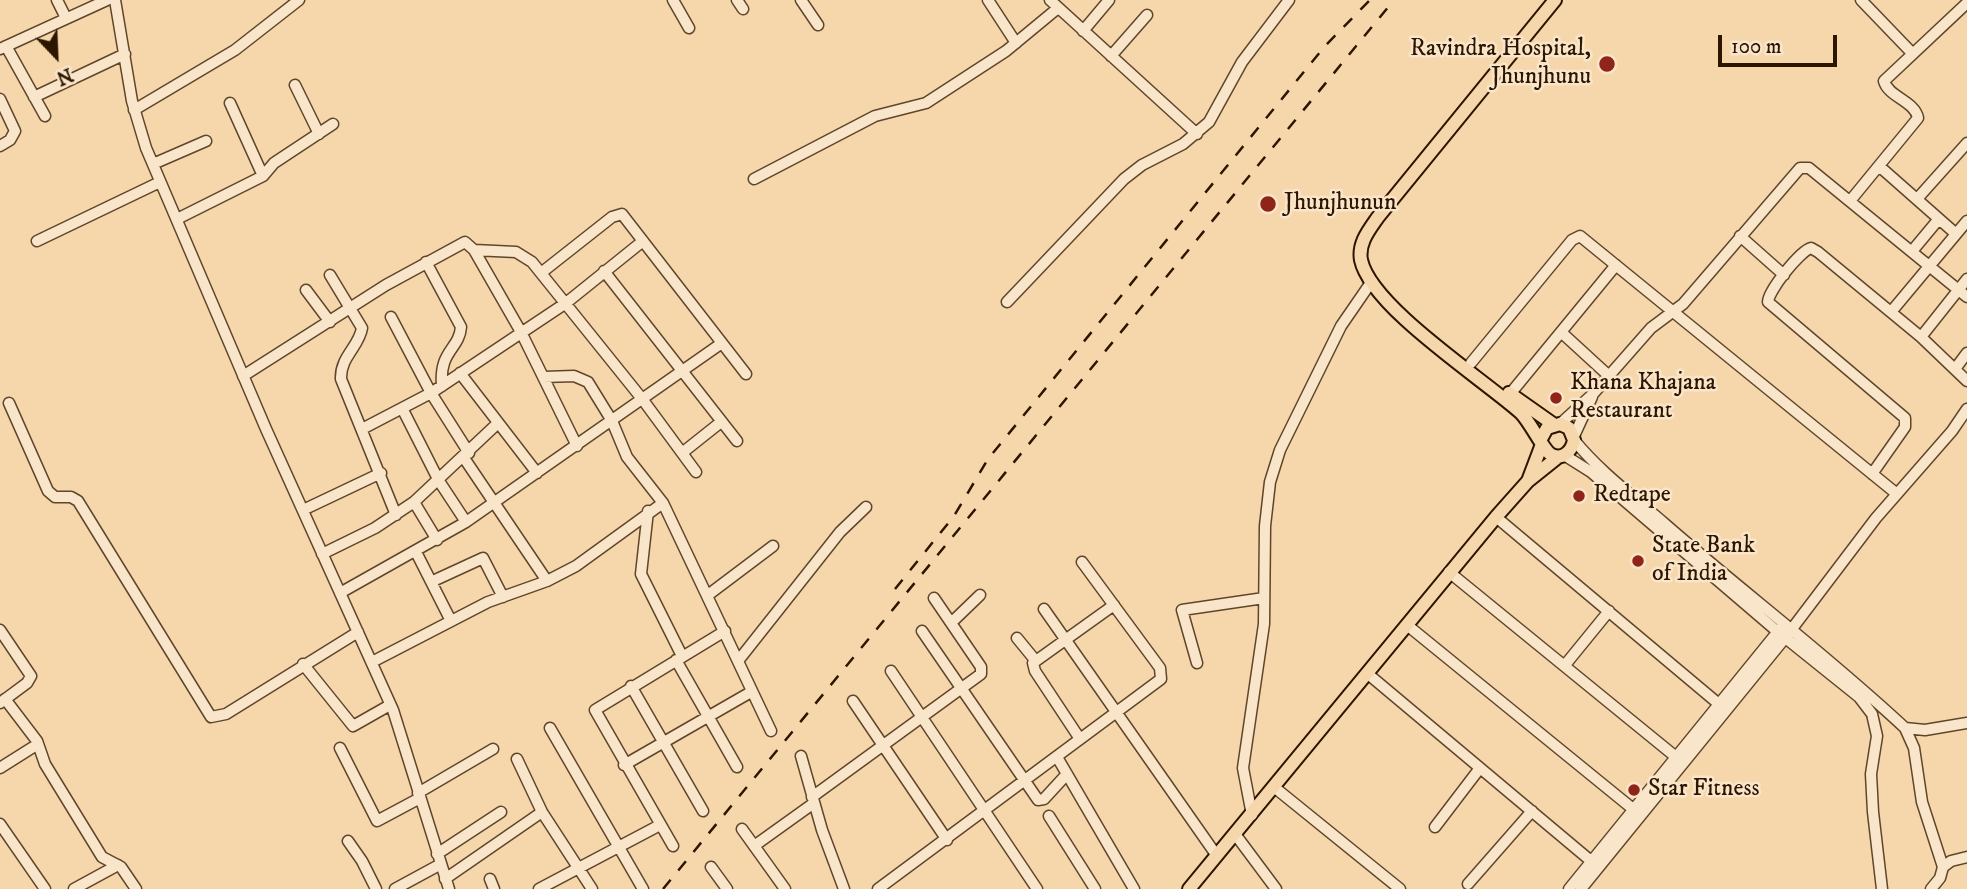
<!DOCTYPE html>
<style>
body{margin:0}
#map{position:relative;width:1967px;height:889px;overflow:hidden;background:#f6d7ac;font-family:"IM FELL DW Pica",serif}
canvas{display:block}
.north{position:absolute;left:21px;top:21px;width:70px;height:70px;-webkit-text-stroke:5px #f9e5c9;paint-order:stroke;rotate:157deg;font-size:19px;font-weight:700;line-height:28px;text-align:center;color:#2d1600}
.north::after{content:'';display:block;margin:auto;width:24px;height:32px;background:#2d1600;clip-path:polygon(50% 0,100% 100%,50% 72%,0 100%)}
.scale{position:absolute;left:1718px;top:35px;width:119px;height:32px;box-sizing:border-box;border:4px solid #2d1600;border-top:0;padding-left:9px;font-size:21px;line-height:24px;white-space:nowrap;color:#2d1600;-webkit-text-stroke:5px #f9e5c9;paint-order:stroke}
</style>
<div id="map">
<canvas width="1967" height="889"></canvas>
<div class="north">N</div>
<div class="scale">100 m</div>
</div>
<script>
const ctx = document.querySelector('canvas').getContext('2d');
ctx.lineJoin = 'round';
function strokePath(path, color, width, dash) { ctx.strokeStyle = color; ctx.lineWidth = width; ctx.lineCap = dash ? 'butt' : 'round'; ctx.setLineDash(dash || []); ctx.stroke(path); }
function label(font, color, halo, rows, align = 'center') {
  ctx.font = font + ' "IM FELL DW Pica",serif'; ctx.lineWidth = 5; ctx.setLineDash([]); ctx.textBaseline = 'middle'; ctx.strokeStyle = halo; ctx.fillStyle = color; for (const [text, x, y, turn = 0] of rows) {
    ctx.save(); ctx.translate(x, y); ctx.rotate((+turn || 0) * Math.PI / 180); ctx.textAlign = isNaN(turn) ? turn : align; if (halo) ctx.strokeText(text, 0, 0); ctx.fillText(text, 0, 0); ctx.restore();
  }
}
const minor = new Path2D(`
 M57,0L66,18
 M115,0L132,101L146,148L266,429L393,710L449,889
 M673,0L689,28
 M737,0L743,9
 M801,0L818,25
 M988,0L1016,43
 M1050,0L1197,134
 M1861,0L1912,53
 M1083,31L1109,0
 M6,46L45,116
 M0,49L107,0
 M1111,56L1147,15
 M295,85L319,134
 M34,97L125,54
 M0,99L15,131L10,140L0,146
 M230,103L263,176
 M134,110L235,50L299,0
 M153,164L206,141
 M1879,166L1955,233
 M754,179L875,116L926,103L1006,51L1058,8
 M1917,199L1967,143
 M1850,201L1918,118C1915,101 1888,97 1884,81L1967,3
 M177,219L263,176L274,163L333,124
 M1740,236L1784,275
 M37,241L160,182
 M474,250L516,252L532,262L643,400L696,472
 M1913,250L1938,220
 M426,262L461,327C459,350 439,350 442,386
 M604,271L737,441
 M541,273L612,217L622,214L746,374
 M330,275L362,328C359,347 340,357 341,379L396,515
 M306,290L330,322
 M1007,302L1124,179L1142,165L1183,144L1209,122L1242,62L1289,0
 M1891,312L1967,221
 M391,317L431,393L469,453
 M1561,332L1609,376
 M1921,337L1967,279
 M1471,363L1572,240L1580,236L1897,494
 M1955,369L1967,353
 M460,373L537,473
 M243,376L386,285L465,242L474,250L521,332L577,446
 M544,377L574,376L588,382L612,421L627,457L663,503L771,731
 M1510,394L1616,265
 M9,403L48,491L55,497H71L78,501L211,717L226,714L358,632
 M402,408L439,481L466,522
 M1560,424L1593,394L1651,328L1683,304L1800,168H1809L1967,297
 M362,429L431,393L566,303L643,241
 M1574,436L1592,397
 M1574,440C1600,472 1634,497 1665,524C1744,593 1828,656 1905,728L1914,748L1922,802L1943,867L1940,878L1931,889
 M682,453L721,422
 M1564,455L1591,472L1778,632L1859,697L1872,714L1877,736L1871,774L1873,812L1882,889
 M464,458L547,581
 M1872,474L1905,427V418L1768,302C1768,291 1800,251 1811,248L1818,252L1921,337L1967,381
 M414,502L437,540
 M303,510L381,473
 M648,511L641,574L682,656
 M1496,517L1720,705
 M416,552L451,621
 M322,554L375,528L414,502L498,423
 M1449,572L1676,757
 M433,581L483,558L503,597
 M340,593L466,522L722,343
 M708,595L773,546
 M1044,609L1217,856
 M951,623L980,595
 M1407,625L1633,809
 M0,630L31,676L27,683L0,703
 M922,631L1038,800L1044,799L1067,774
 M1017,638L1035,660
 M676,660L737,767
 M738,661L840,532L866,507
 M372,662L488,602L547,581L576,566L663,503
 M1197,663L1182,610L1264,598
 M303,664L353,726L390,705
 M1565,665L1609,611
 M891,671L1037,889
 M1368,674L1591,861
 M631,686L703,811
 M5,699L37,741L45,764L102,857L121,867L136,889
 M853,701L947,840
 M550,728L643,889
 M1905,728L1925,730L1967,723
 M1080,739L1035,671L1033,663L1114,605
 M340,748L377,821L420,798
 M801,756L822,830L844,889
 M1057,757L1134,889
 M517,759L542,812L592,889
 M624,765L751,692
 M0,768L38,744
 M1274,787L1400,889
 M418,793L493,749
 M812,797L981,674V667L934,598
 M1252,815L1243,768L1264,624L1265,526L1270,482L1280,450L1341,326L1372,281
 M1049,816L1095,889
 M0,824L45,889
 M1435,827L1480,768
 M742,829L785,889
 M1235,834L1276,889
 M348,841L362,861L376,889
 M673,846L595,710L725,631
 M754,846L814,803
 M437,854L501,812
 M711,867L727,889
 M1943,867L1951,861L1967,857
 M445,879L542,812
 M490,879L494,889
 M1468,884L1532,811
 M74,889L118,865
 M395,889L441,864
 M539,889L660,825
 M878,889L1161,679L1160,668L1082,562
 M1569,889L1780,629
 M1581,889L1785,638L1876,518L1952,431L1967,409`);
const major = new Path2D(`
 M1509,393L1553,424
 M1541,439L1547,428L1560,424L1569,428L1574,440C1572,451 1563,460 1552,455C1544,452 1531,423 1521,413C1483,379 1371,307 1361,260C1358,243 1369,230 1378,217L1555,0
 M1528,481L1542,444
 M1189,889L1496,517L1528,481L1558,457`);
strokePath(minor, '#5f462b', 13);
strokePath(major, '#2d1600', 16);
strokePath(minor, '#f9e5c9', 10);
strokePath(major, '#f6d7ac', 12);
strokePath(new Path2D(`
 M895,589L954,516L988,459L1325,46L1370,0
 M663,889L1394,0`), '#2d1600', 2.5, [12, 12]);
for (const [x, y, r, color] of [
 [1607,64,9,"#8f2418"],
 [1268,204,9,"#8f2418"],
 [1556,398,7,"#8f2418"],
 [1579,496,7,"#8f2418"],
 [1638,561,7,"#8f2418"],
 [1634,790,7,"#8f2418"]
]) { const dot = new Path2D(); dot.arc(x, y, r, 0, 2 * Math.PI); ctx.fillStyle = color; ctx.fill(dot); strokePath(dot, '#f9e5c9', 2.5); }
label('24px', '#2d1600', '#f9e5c9', [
 ["Ravindra Hospital,",1591,50,"right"],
 ["Jhunjhunu",1591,78,"right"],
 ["Jhunjhunun",1284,204],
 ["Khana Khajana",1570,384],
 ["Restaurant",1570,412],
 ["Redtape",1593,496],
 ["State Bank",1652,547],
 ["of India",1652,575],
 ["Star Fitness",1648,790]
], 'left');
</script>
